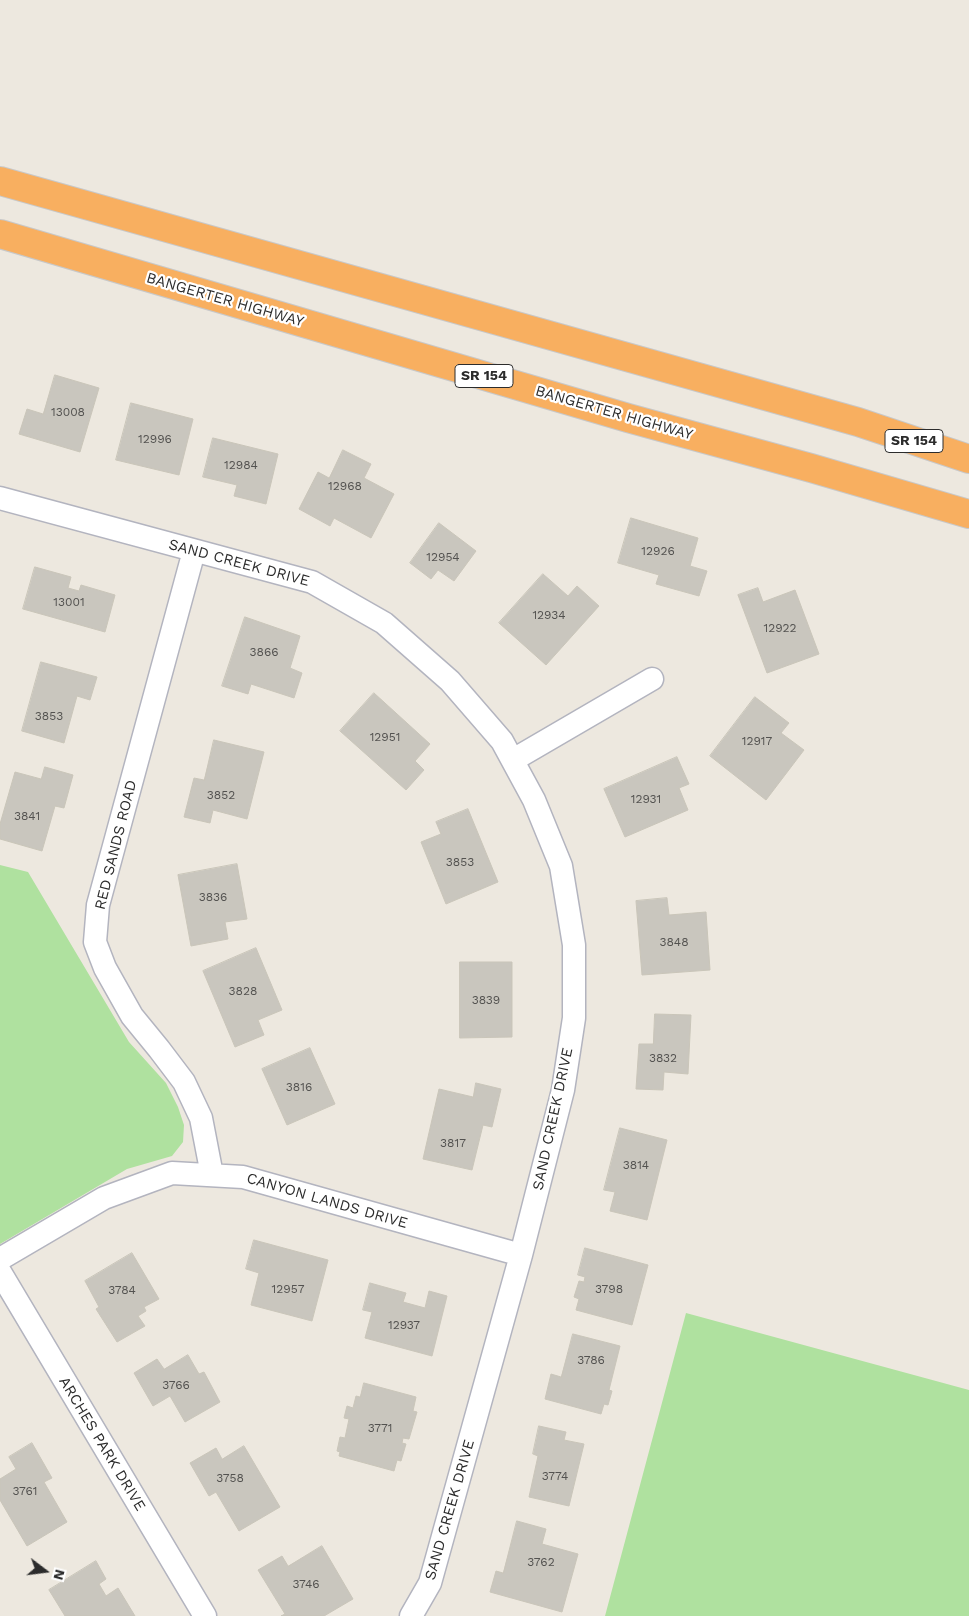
<!DOCTYPE html>
<style>
body{margin:0}
#map{position:relative;width:969px;height:1616px;overflow:hidden;background:#ede8df;font-family:"Work Sans",sans-serif}
canvas{display:block}
.north{position:absolute;left:20px;top:1546px;width:50px;height:50px;-webkit-text-stroke:4px #fff;paint-order:stroke;rotate:105deg;font-size:14px;font-weight:700;line-height:20px;text-align:center;color:#2c2c2c}
.north::after{content:'';display:block;margin:auto;width:18px;height:22px;background:#2c2c2c;clip-path:polygon(50% 0,100% 100%,50% 72%,0 100%)}
</style>
<div id="map">
<canvas width="969" height="1616"></canvas>
<div class="north">N</div>
</div>
<script>
const ctx = document.querySelector('canvas').getContext('2d');
ctx.lineJoin = 'round';
function paint(path, color) { ctx.fillStyle = color; ctx.fill(path, 'evenodd'); }
function strokePath(path, color, width, dash) { ctx.strokeStyle = color; ctx.lineWidth = width; ctx.lineCap = dash ? 'butt' : 'round'; ctx.setLineDash(dash || []); ctx.stroke(path); }
function label(font, color, halo, rows, align = 'center') {
  ctx.font = font + ' "Work Sans",sans-serif'; ctx.lineWidth = 4.5; ctx.setLineDash([]); ctx.textBaseline = 'middle'; ctx.strokeStyle = halo; ctx.fillStyle = color; for (const [text, x, y, turn = 0] of rows) {
    ctx.save(); ctx.translate(x, y); ctx.rotate((+turn || 0) * Math.PI / 180); ctx.textAlign = isNaN(turn) ? turn : align; if (halo) ctx.strokeText(text, 0, 0); ctx.fillText(text, 0, 0); ctx.restore();
  }
}
paint(new Path2D(`
 M0,865L28,872L129,1042L166,1083L178,1107L184,1125L183,1142L172,1156L127,1169L0,1244Z
 M686,1313L969,1390V1616H605Z`), '#afe19f');
const building = new Path2D(`
 M55,375L99,388L80,452L19,434L27,409L43,414Z
 M131,403L193,419L179,475L116,460Z
 M213,438L278,454L266,504L234,496L237,485L203,477Z
 M343,450L371,464L364,478L394,494L371,538L334,518L330,526L299,509L318,472L329,478Z
 M631,518L698,538L690,566L707,571L699,596L656,584L659,575L618,563Z
 M439,523L476,551L454,581L438,570L431,579L410,563Z
 M35,567L71,577L68,588L79,591L81,585L115,595L105,632L23,609Z
 M543,574L568,596L577,586L599,606L546,665L499,623Z
 M758,588L763,602L795,590L819,654L767,673L738,595Z
 M245,617L300,636L290,668L302,673L294,698L251,684L248,694L222,686Z
 M41,662L97,677L90,700L77,696L64,743L22,731Z
 M374,693L430,744L415,761L424,770L406,790L340,731Z
 M755,697L789,723L781,733L804,750L766,800L710,756Z
 M214,740L264,752L247,819L213,810L210,823L184,817L194,778L204,780Z
 M677,757L689,784L679,788L688,810L625,837L604,789Z
 M45,767L73,775L64,808L55,806L42,851L0,839V824L15,772L41,779Z
 M468,809L498,882L446,904L421,842L441,834L436,822Z
 M237,864L247,919L225,922L228,939L191,946L178,875Z
 M667,898L669,915L706,912L710,970L642,975L636,901Z
 M256,948L282,1010L258,1020L264,1035L235,1047L203,971Z
 M460,962H512V1037L460,1038Z
 M655,1014L691,1015L688,1074L664,1072L663,1090L636,1089L639,1044H653Z
 M310,1048L335,1104L287,1125L262,1069Z
 M476,1083L501,1089L492,1127L483,1125L472,1170L423,1159L439,1089L473,1097Z
 M620,1128L667,1140L647,1220L610,1211L615,1192L604,1190Z
 M254,1240L328,1260L312,1321L251,1305L259,1273L246,1269Z
 M585,1248L648,1265L632,1325L576,1310L579,1299L574,1297L579,1281L584,1282L585,1277L578,1275Z
 M132,1253L159,1299L144,1307L146,1311L138,1316L145,1326L117,1342L96,1309L99,1307L85,1281Z
 M370,1283L406,1293L403,1302L425,1308L429,1291L447,1296L432,1356L365,1338L372,1312L363,1310Z
 M573,1334L620,1346L609,1390L612,1391L608,1405L604,1404L601,1414L545,1399L551,1374L561,1377Z
 M188,1355L199,1374L204,1372L220,1402L185,1422L170,1396L153,1406L134,1373L157,1359L164,1369Z
 M364,1383L416,1397L413,1411L417,1412L409,1439L403,1438L402,1443L406,1444L401,1461L397,1460L394,1471L339,1456L340,1452L337,1451L340,1437L345,1438L349,1419L344,1418L347,1406L353,1408L356,1396L360,1397Z
 M539,1426L566,1432L564,1440L584,1444L569,1506L529,1497L538,1456L533,1454Z
 M32,1443L52,1478L44,1482L67,1522L27,1546L0,1500V1479L16,1469L9,1457Z
 M244,1446L280,1507L239,1531L216,1492L209,1496L190,1463L216,1448L222,1459Z
 M517,1521L546,1529L542,1544L578,1554L562,1612L490,1592L496,1571L503,1573Z
 M322,1546L353,1599L324,1616H281L285,1614L258,1570L282,1556L288,1566Z
 M96,1561L106,1579L99,1584L106,1596L118,1588L135,1616H65L49,1590Z`);
paint(building, '#c9c6be');
strokePath(building, '#c9c5b9', 1);
const minor = new Path2D(`
 M0,498L312,582L384,623L450,681L502,741L534,800L561,866L574,945V1018L563,1090L521,1255L430,1583L411,1616
 M194,551L98,905L95,942L105,968L132,1016L159,1049L184,1082L201,1118L212,1175
 M513,760L652,679
 M0,1259L104,1198L172,1173L243,1177L521,1255
 M0,1272L205,1616`);
const motorway = new Path2D(`
 M0,181L858,422L969,459
 M0,234L628,418L811,468L969,514`);
strokePath(minor, '#b3b4bf', 25);
strokePath(motorway, '#c8c8c8', 30);
strokePath(minor, '#fff', 22);
strokePath(motorway, '#f8af60', 28);
label('12px', '#535250', null, [
 ["13008",68,412],
 ["12996",155,439],
 ["12984",241,465],
 ["12968",345,486],
 ["12926",658,551],
 ["12954",443,557],
 ["13001",69,602],
 ["12934",549,615],
 ["12922",780,628],
 ["3866",264,652],
 ["3853",49,716],
 ["12951",385,737],
 ["12917",757,741],
 ["3852",221,795],
 ["12931",646,799],
 ["3841",27,816],
 ["3853",460,862],
 ["3836",213,897],
 ["3848",674,942],
 ["3828",243,991],
 ["3839",486,1000],
 ["3832",663,1058],
 ["3816",299,1087],
 ["3817",453,1143],
 ["3814",636,1165],
 ["12957",288,1289],
 ["3798",609,1289],
 ["3784",122,1290],
 ["12937",404,1325],
 ["3786",591,1360],
 ["3766",176,1385],
 ["3771",380,1428],
 ["3774",555,1476],
 ["3758",230,1478],
 ["3761",25,1491],
 ["3762",541,1562],
 ["3746",306,1584]
]);
for (const [x, y, w] of [
 [484,376,58],
 [914,441,58]
]) { const box = new Path2D(); box.roundRect(x - w / 2, y - 11.5, w, 23, 4); ctx.fillStyle = '#fff'; ctx.fill(box); strokePath(box, '#2c2c2c', 1); }
label('bold 14px', '#2c2c2c', null, [
 ["SR 154",484,376],
 ["SR 154",914,441]
]);
label('15px', '#2c2c2c', '#fff', [
 ["BANGERTER HIGHWAY",225,300,16],
 ["BANGERTER HIGHWAY",614,413,16],
 ["SAND CREEK DRIVE",239,563,15],
 ["RED SANDS ROAD",116,845,-76],
 ["SAND CREEK DRIVE",553,1119,-78],
 ["CANYON LANDS DRIVE",327,1201,16],
 ["ARCHES PARK DRIVE",102,1444,59],
 ["SAND CREEK DRIVE",450,1510,-74]
]);
</script>
